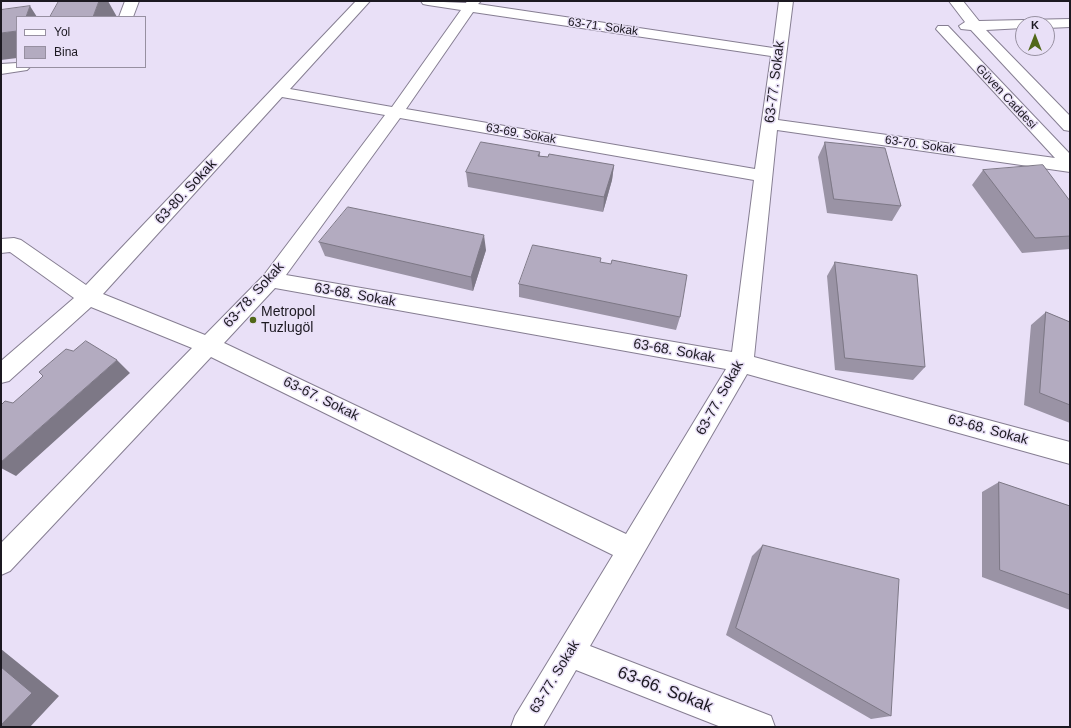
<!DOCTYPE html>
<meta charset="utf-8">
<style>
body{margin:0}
#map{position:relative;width:1071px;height:728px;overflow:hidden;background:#e9e0f7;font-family:Helvetica,sans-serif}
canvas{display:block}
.frame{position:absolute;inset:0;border:2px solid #1c1921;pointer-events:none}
.legend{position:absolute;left:16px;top:16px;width:130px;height:52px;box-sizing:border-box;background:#e9e0f7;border:1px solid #9790a1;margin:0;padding:5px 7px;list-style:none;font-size:12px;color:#1c1921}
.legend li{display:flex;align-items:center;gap:8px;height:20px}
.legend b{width:20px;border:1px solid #9790a1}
.north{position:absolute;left:1015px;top:16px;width:40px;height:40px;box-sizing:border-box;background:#e9e0f7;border:1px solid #9790a1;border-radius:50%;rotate:0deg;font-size:11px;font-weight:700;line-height:16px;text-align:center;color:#1c1921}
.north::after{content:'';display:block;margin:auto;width:14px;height:18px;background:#516818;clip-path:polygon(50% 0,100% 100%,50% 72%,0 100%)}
</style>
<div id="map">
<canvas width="1071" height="728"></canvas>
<div class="frame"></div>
<ul class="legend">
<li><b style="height:5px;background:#fff"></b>Yol</li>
<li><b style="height:11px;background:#b3abc0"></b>Bina</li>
</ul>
<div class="north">K</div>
</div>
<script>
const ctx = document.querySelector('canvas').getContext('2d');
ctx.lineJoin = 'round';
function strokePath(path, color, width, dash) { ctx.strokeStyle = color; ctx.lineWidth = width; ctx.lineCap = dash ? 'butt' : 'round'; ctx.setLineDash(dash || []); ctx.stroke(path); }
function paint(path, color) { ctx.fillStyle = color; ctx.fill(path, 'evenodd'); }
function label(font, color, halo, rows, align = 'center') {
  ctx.font = font + ' Helvetica,sans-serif'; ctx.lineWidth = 3; ctx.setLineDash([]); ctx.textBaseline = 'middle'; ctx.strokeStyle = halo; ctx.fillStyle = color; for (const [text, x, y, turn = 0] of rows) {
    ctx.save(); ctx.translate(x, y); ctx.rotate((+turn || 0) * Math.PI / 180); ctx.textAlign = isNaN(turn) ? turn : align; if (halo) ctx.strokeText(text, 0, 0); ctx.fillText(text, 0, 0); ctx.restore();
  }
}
const street = new Path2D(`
 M125,1H139L133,17H119Z
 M356,1H370L290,89L392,107L461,10L428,5L423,4L421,1L466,3L467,1H481L478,4L773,48L779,1H793L778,120L1055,158L936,29L938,26H948L1070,154V172L777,130L754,357L1070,442V464L747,374L590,646L771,716L775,727H721L576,670L543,727H511L515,716L613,555L211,357L10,571L1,575V543L192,348L91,307L9,381L1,383V361L74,298L10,252L1,253V239L14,238L21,240L86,285ZM473,12L771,56L755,169L406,109ZM282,97L385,115L264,275L205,335L103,294ZM400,118L754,180L732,352L286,275ZM275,288L726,369L626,534L224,343Z
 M949,1H963L979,21L1070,19V27L1047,28V24H1023V28L986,30L1070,116V131L1064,130L971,30L961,29L959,26L965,22Z
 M17,63V67H30L27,70L1,74V64Z`);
strokePath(street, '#867e92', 2);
paint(street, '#fff');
paint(new Path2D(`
 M1056,1H1070V2Z
 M825,142L901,206L892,221L827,213L818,157Z
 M540,152V156L614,165L612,180L603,212L468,187L466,172Z
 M983,170L1070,201V249L1022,253L972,185Z
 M319,242L486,250L473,291L325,256Z
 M600,262L680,317L676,330L519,297V284Z
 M835,262L925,367L913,380L835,370L827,276Z
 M1046,312L1070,322V423L1024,405L1031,325Z
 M999,482L1070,506V610L982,577V492Z
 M763,545L891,716L871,719L726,635L752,556Z`), '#9a93a5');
paint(new Path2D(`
 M99,1H108L117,17H93Z
 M30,6L37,17H26Z
 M17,31V58L1,60V33Z
 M614,165L612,180L603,212L604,197Z
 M484,235L486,250L473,291L471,277Z
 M117,360L130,373L16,476L1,468V462Z
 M1,649L59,696L30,727H1Z`), '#7d7886');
const building = new Path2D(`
 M59,1H99L93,17H50Z
 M30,6L26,17H17V31L1,33V10Z
 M481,142L540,152L538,156L548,157L549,154L614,165L604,197L466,172Z
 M825,142L885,148L901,206L834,199Z
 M1043,165L1070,201V236L1035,238L983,170Z
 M348,207L484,235L471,277L319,242Z
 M533,245L601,258L600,262L611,264L612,260L687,275L680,317L519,284Z
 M835,262L917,275L925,367L845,358Z
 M1046,312L1070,322V405L1040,393Z
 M86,341L117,360L1,462V405L5,401L13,403L38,381L43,376L39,372L66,349L73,351Z
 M999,482L1070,506V595L1000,570Z
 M763,545L899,579L891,716L736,628Z
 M1,667L32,693L1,725Z`);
paint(building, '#b3abc0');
strokePath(building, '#7d7886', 1);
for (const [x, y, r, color] of [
 [253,320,4,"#516818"]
]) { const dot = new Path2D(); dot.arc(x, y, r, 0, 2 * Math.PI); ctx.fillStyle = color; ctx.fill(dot); strokePath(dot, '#e9e0f7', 1.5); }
label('12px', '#1c1921', '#e9e0f7', [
 ["63-71. Sokak",603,27,8],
 ["Güven Caddesi",1006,97,47],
 ["63-69. Sokak",521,134,10],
 ["63-70. Sokak",920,145,8]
]);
label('14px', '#1c1921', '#e9e0f7', [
 ["63-77. Sokak",775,82,-83],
 ["63-80. Sokak",186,192,-47],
 ["63-78. Sokak",254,295,-48],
 ["63-68. Sokak",355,295,10],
 ["63-68. Sokak",674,351,10],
 ["63-77. Sokak",720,398,-61],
 ["63-67. Sokak",321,399,26],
 ["63-68. Sokak",988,430,15],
 ["63-77. Sokak",555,677,-59]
]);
label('14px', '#1c1921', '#e9e0f7', [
 ["Metropol",261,312],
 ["Tuzlugöl",261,328]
], 'left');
label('17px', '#1c1921', '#e9e0f7', [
 ["63-66. Sokak",665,690,21]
]);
</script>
